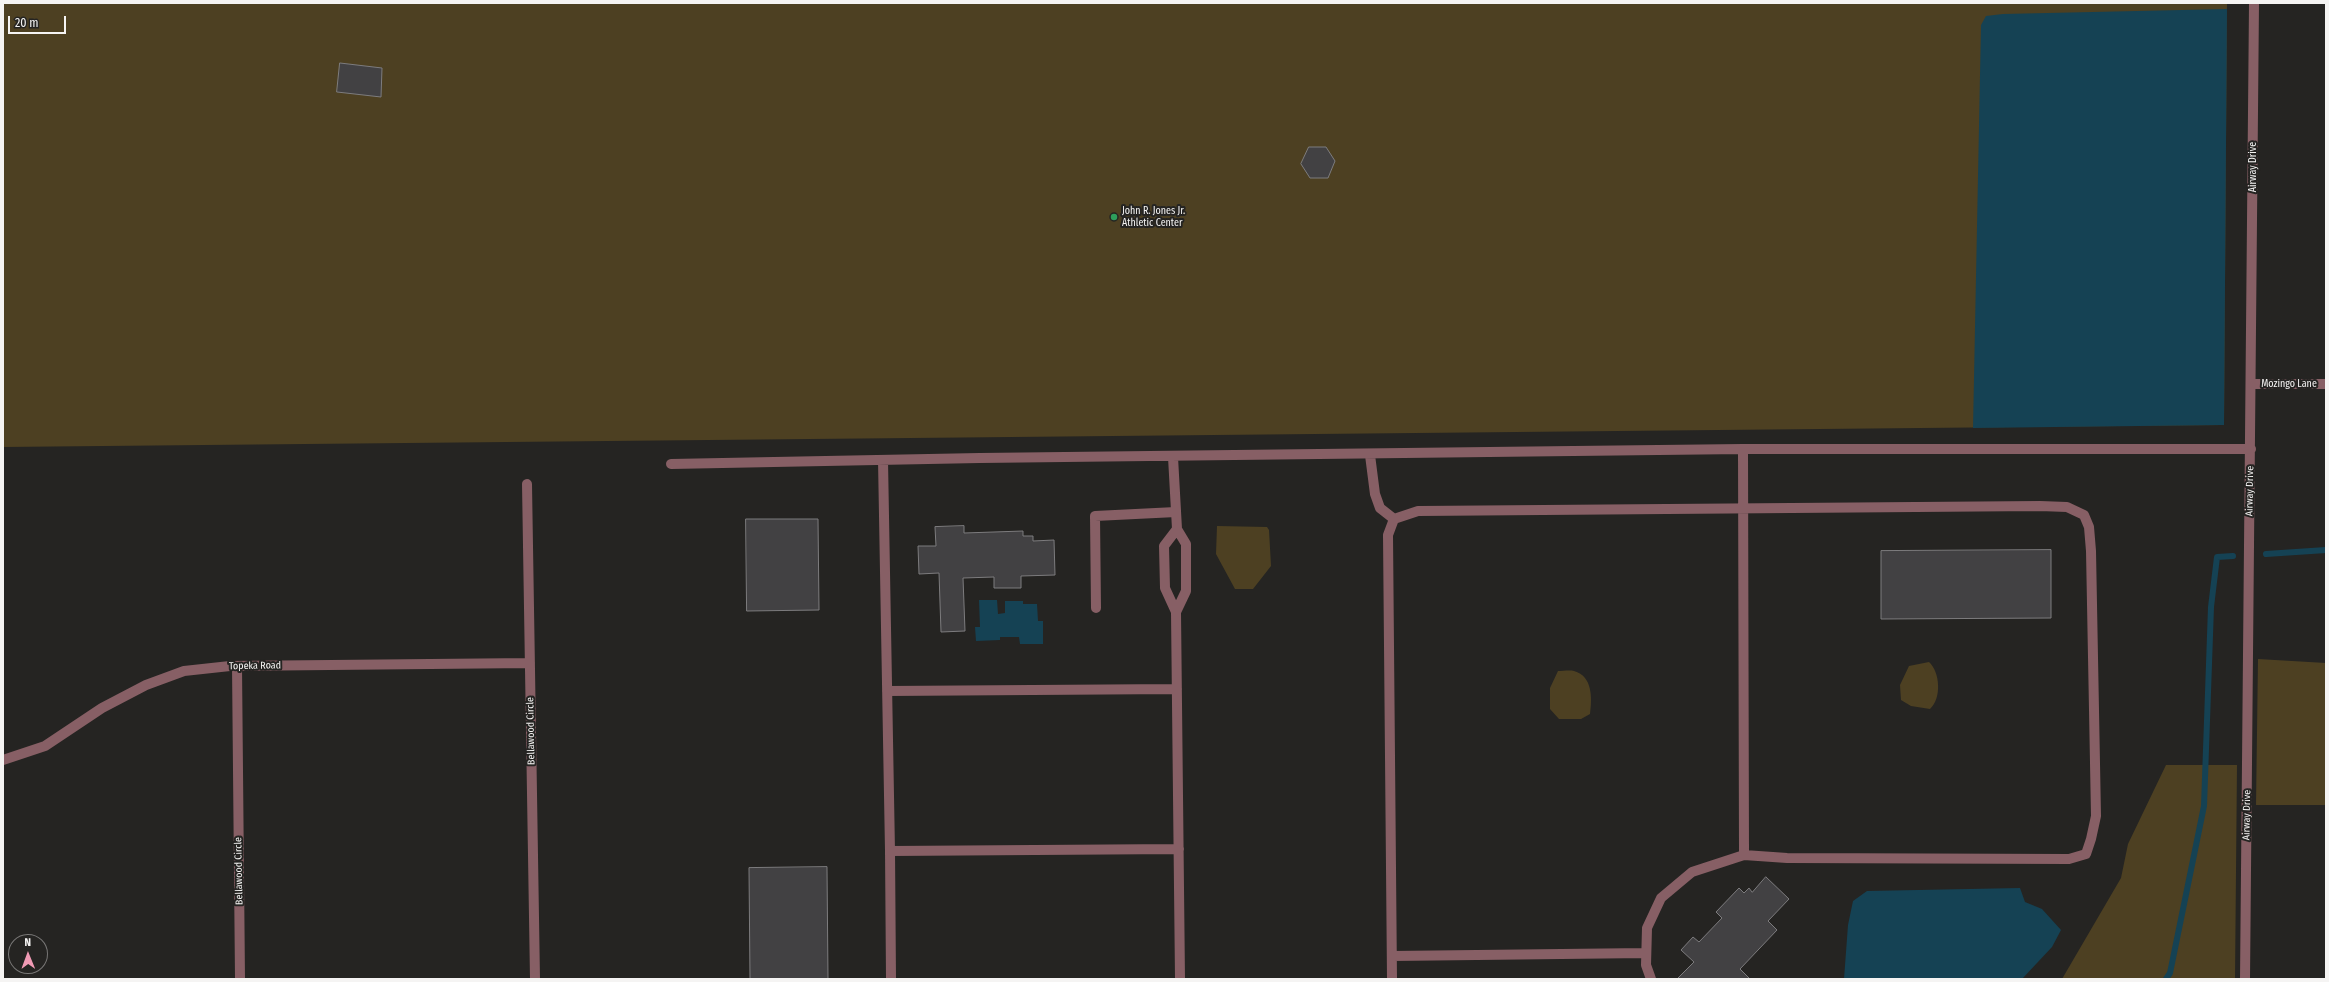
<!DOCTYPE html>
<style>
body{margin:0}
#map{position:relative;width:2329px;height:982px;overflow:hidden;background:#252422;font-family:"Fira Sans Condensed",sans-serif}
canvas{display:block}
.frame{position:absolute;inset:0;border:4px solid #f5f4f3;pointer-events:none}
.north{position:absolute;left:8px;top:934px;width:40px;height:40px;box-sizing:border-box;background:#252422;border:1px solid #787776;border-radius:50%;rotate:359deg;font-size:11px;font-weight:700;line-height:16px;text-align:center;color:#f5f4f3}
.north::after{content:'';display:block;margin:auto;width:14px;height:18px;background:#f09ab4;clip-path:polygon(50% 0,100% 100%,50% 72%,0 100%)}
.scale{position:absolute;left:8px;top:16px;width:58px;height:18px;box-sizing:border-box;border:2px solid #f5f4f3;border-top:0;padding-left:5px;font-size:12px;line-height:14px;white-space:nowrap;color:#f5f4f3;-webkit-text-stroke:3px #252422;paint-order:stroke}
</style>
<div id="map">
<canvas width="2329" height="982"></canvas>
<div class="frame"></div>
<div class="north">N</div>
<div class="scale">20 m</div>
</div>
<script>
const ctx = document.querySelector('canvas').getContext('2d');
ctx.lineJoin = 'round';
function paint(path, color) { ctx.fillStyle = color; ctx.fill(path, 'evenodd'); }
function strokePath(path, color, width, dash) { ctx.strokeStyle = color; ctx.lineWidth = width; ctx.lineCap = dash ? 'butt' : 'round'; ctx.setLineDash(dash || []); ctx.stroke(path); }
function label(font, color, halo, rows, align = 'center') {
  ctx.font = font + ' "Fira Sans Condensed",sans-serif'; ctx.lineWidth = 4; ctx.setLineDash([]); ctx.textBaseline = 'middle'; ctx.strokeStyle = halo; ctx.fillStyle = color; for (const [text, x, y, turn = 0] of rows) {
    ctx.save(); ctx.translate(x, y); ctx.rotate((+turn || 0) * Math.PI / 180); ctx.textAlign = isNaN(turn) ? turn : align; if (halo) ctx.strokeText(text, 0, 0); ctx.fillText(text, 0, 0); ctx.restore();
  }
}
paint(new Path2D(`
 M3,3H2227L2224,425L3,447Z
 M1217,526L1267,527L1269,530L1271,566L1253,589H1235L1216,554Z
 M2258,659L2326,663V805H2256Z
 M1929,662C1940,672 1942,698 1930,709L1911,706L1901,700L1900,685L1909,666Z
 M1558,671C1563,671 1570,670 1574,671C1593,676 1592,699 1590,714L1581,719H1559L1550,709V688Z
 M2166,765H2237L2235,979H2062L2121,878L2128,844Z`), '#4d4022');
paint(new Path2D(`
 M2227,9L2224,425L1973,428L1981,25L1986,16L2003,14Z
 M979,600H997L998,614L1005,613V601H1023V604H1037L1038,621H1043V644H1020L1019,637H1000V640L976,641L975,627H980Z
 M2020,888L2025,902L2042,909L2061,930L2052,947L2022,979H1844L1848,925L1853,901L1867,891Z`), '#154254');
strokePath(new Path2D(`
 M2266,554L2326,550
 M2166,979L2170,973L2204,806L2211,607L2217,557L2233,556`), '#154254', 6);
const building = new Path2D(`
 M340,63L382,68L381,97L337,92Z
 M1309,147H1326L1335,161L1328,178H1310L1301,164Z
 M746,519H818L819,610L747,611Z
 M964,526V533L1023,531V536H1033V541L1054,540L1055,575L1021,576V588H994V577L963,578L965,631L941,632L939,573L919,574L918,546H936L935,527Z
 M2051,550V618L1881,619V551Z
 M827,867L828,979H750L749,868Z
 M1766,877L1789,899L1768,921L1777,930L1740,969L1750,979H1677L1694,962L1681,950L1693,937L1699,942L1722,918L1716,912L1739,888L1744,893L1749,888L1752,892Z`);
paint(building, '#424143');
strokePath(building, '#7d7c7e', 1);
strokePath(new Path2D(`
 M2251,384H2326
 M1743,449L1744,855
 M1370,455L1375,494L1380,508L1394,519
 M1173,457L1177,529L1186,544V591L1176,612L1165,588L1164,546L1177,529
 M883,460L890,851
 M671,464L980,458L1743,449H2251
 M527,484L535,979
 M1096,608L1095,516L1176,512
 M1176,612L1180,979
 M237,666L240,979
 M887,691L1177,689
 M3,760L45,746L102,708L146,685L184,671L230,666L530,663
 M1392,956L1646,953
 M891,979L890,851L1179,849
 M1392,979L1388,535L1394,519L1418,511L2040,506L2067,507L2084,515L2089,527L2091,551L2096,816L2091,839L2086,854L2069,859L1787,858L1744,855L1692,872L1661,898L1647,928L1646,965L1651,979
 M2245,979L2254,3`), '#875f65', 10);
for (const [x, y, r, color] of [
 [1114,217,4,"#2e9e5b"]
]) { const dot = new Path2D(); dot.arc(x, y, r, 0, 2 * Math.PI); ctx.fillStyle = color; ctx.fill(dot); strokePath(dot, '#252422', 1.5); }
label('10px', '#f5f4f3', '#252422', [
 ["Airway Drive",2253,167,-90],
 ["Mozingo Lane",2289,384],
 ["Airway Drive",2250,491,-89],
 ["Topeka Road",255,666,-1],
 ["Bellawood Circle",531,731,-91],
 ["Airway Drive",2247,815,-89],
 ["Bellawood Circle",239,871,-91]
]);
label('10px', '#f5f4f3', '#252422', [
 ["John R. Jones Jr.",1122,211],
 ["Athletic Center",1122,223]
], 'left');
</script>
